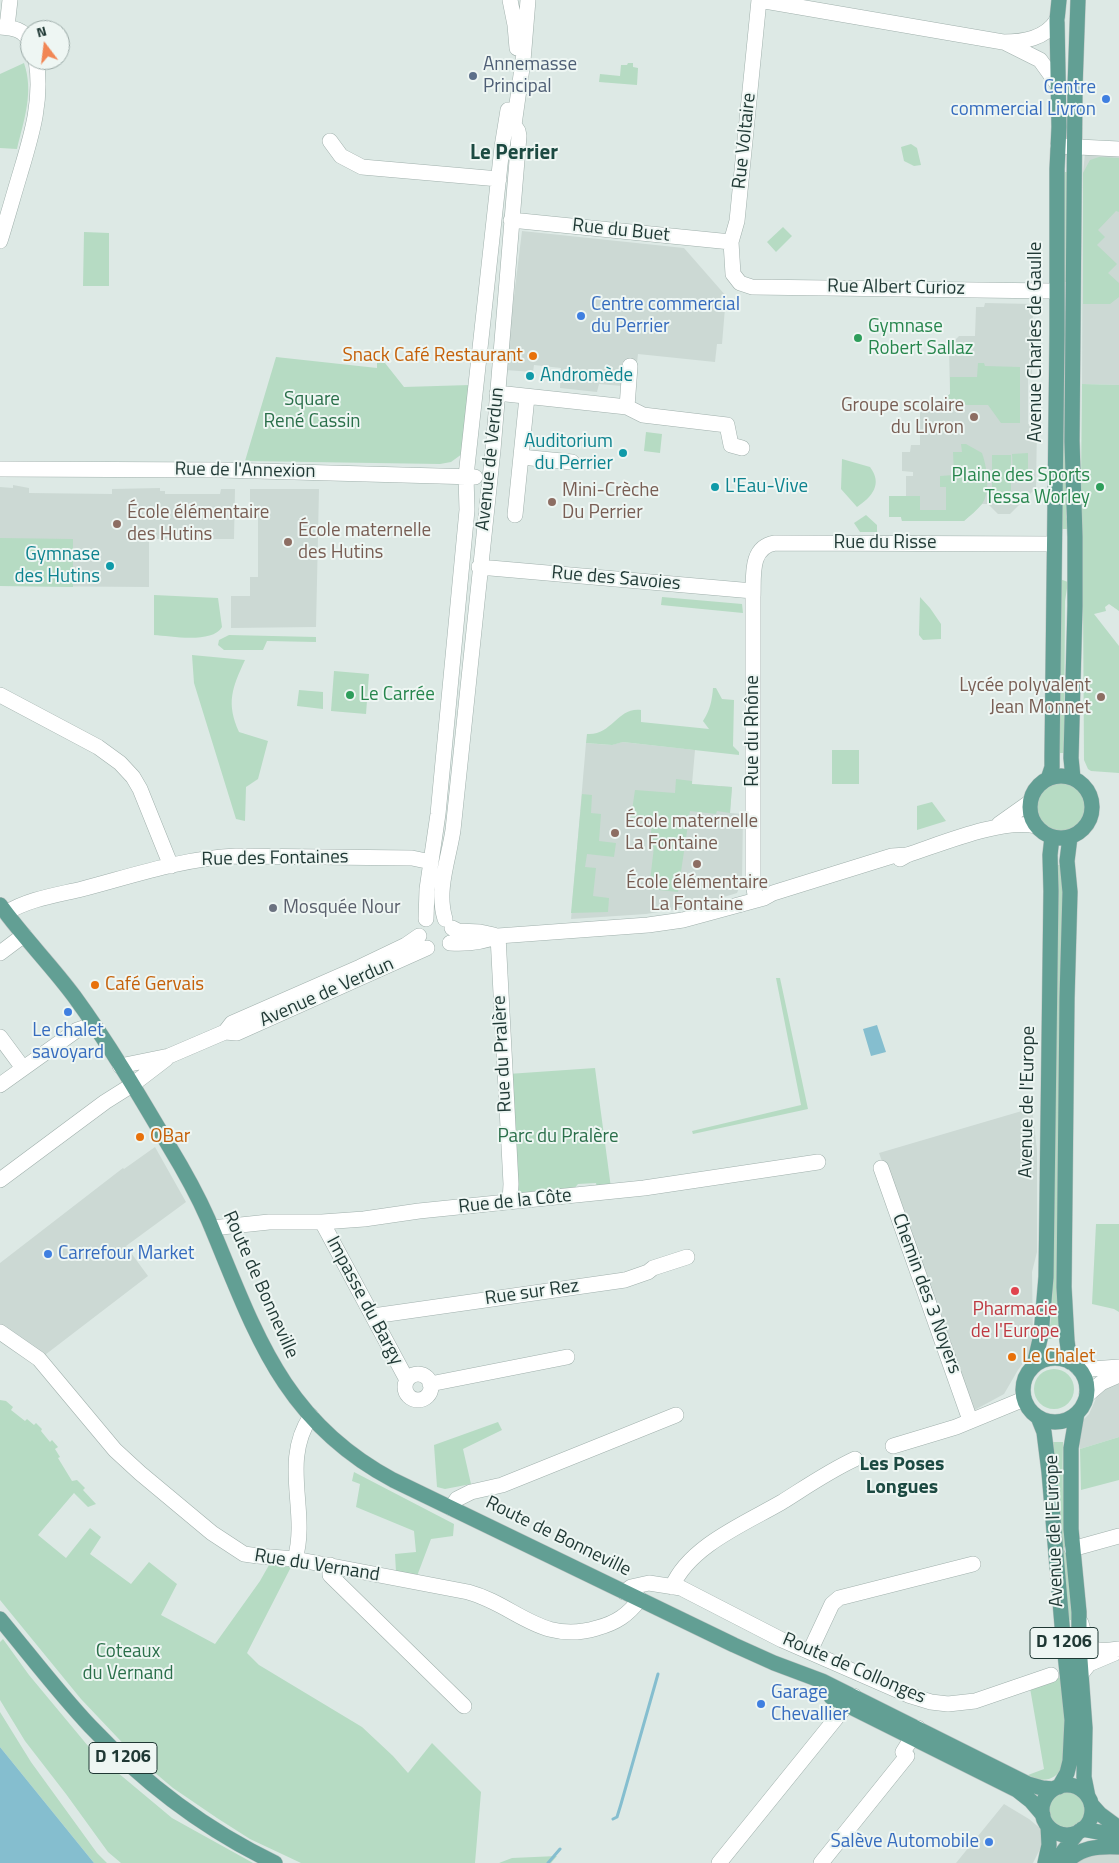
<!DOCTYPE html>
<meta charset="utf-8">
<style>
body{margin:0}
#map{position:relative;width:1119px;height:1863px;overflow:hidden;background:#dde9e5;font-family:"Titillium Web",sans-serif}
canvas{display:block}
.north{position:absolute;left:20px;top:20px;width:50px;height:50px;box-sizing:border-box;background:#eef6f3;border:1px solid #9baaa7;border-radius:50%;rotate:345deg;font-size:14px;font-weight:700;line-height:20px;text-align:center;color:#1f3834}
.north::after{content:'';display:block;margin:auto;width:18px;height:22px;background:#f18654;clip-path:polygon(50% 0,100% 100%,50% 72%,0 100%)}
</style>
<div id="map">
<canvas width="1119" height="1863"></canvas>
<div class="north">N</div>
</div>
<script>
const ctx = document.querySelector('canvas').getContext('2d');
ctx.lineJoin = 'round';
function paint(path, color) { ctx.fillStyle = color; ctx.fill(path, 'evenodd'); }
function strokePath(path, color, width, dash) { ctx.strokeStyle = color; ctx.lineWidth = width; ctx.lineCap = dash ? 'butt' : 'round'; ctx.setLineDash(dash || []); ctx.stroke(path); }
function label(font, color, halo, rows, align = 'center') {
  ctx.font = font + ' "Titillium Web",sans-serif'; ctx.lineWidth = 4; ctx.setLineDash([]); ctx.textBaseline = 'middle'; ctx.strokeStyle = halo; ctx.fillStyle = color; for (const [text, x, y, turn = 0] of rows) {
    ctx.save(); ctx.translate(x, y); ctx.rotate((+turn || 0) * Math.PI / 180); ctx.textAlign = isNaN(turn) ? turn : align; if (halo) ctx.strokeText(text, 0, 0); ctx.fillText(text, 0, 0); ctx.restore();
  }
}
paint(new Path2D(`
 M1085,153L1119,155V385L1082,384L1083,173Z
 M522,231L684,248L726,296L722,344H717L715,362L638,354L634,387L599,384L597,392L560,388L561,368L534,365L533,372L505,370Z
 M985,303L1033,304L1032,378H1028V424L1037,425L1036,488L1010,514H998L988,504H982L964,521H902L901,517H889V496H906V476H913V472L902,471V452H910L911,445H920V410L925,399L926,401H945V398L950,394L949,346L959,336H975L976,307H984Z
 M13,485L29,488V493L112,494V489L160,488V491H165V494H220L221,489H235L234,539H149V587L0,586V487L13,488Z
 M250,489H319L316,627L231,628V596H250V577H258V508H250Z
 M623,742L695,750L692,784L732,787L730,813L743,814L742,881L737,893L691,907L646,914L571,919L586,743L611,745Z
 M1032,1108L1037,1150V1252L1032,1272L1033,1339L1031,1352L1018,1370L1004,1394L971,1412L879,1153Z
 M155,1147L186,1202L126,1246L148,1276L41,1358L0,1328V1263L123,1168L124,1169Z
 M1119,1381V1437L1080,1449L1078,1425L1089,1414L1098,1394L1107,1386Z
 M1004,1804L1029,1819L1041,1829L1044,1841L1033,1863H956Z
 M1119,1851V1863H1072L1083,1855Z`), '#ccd9d4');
paint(new Path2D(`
 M24,63C34,92 24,120 17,149L0,148V74Z
 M628,63H633V67L638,68L637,85L599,82L600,74L620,76L621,65H627Z
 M911,144L917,148L921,165L914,166L904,161L901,147Z
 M1099,157L1119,158V212L1116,211L1098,230L1105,237L1097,245L1117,264L1108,273L1119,283V297L1110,304H1083V173L1090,160Z
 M1063,172H1069L1068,282H1059Z
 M783,227L792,236L776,252L767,242Z
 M84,232L109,233V286H83Z
 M1063,306L1068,316L1066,517L1069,522V529H1057Z
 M276,357L377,368V360L385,363L404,387L470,385L462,454L451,462L440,464L245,461Z
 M978,363H984L985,366L1020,367V423H1001L988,405H963L962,401H945V398L950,394V377H977Z
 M1082,384L1119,385V611L1109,604L1105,607L1106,611L1094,614L1119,646V773L1091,771L1088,769L1084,760L1083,604L1080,594Z
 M646,432L662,434L660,453L644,451Z
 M961,444H966L982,453C987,467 991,492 982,504C977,510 970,516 964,521H902L901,517H889V496H920V510H946V487H940V476L954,475L953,452H962Z
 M1028,453V475H1013L1012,454Z
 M992,455H1011V495L992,494Z
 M842,459L870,467C883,484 872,497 857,507L841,489Z
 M866,515L877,525V532H860L854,523Z
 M0,538L73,539V587L0,586Z
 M1057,578L1068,582L1065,601L1064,753H1058Z
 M154,595L218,598L222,627C212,644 171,636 154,635Z
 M662,597L742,604L743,613L661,605Z
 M920,597L930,608L941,624V639L923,640L919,635Z
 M229,635L316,637V642L267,641L263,650H224L218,645L219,640Z
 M192,655L245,660C232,688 226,703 239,732L268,741L258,779L246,787L245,821L236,819L194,683Z
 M334,671L369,674L366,714L331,711Z
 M713,688H716L722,699L734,700L733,746L739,752V755L623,742L612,745L586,743L587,734C612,736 617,707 641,710V722L709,729L703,721C710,710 712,701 713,688Z
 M299,690L323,692V709L297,706Z
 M832,750H859V784H832Z
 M676,779L692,781V784L732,787L730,813L717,811L716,814L690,811L678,892L649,889L654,847L650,846L652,820L631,817L635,790L675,793Z
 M1037 807a24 24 0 1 1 48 0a24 24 0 1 1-48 0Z
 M582,794L592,795L591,813L601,814L599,841L616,843L614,857L587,854L585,867L596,868L593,896L609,898L608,912L571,913Z
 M932,802L946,821L917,830V806Z
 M1054,865H1062L1067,884L1062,928L1058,1339H1048L1052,1312L1057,889Z
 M776,978H780L808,1109L693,1134L692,1131L801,1105Z
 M595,1068L611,1188L597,1189L596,1183L578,1184L573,1190L514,1195L508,1074Z
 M1096,1224H1119V1312L1114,1309L1092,1304Z
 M1034 1389a20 20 0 1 1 40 0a20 20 0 1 1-40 0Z
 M0,1400L6,1401L13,1407L11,1410L25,1421L27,1419L34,1425L36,1423L42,1429L41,1431L50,1442L52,1440L58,1447L55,1449L60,1457L58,1458L72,1481L77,1480L85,1488L83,1490L96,1504L88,1507L74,1493L38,1535L66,1558L90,1528L101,1537L90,1554L131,1584L149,1562L177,1584L161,1615L215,1644L260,1581L269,1565L291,1567L247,1653L259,1665L362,1727L393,1756L408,1773L432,1743L481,1792L475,1863H301L250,1839L217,1818L173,1788L134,1755L81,1699L0,1600Z
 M498,1422L502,1430L463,1449L471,1484L445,1489L437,1487L434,1445Z
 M1119,1437V1480L1081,1490L1080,1449Z
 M1053,1442H1063C1061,1502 1067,1561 1072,1620H1069L1060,1536Z
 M354,1472L454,1524L453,1536L431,1539L417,1576L396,1572L395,1554L416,1552L414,1531L356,1507L360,1484L352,1481Z
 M3,1639L29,1675L93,1752L172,1818L253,1863H121L108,1852L66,1794L25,1741L0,1700V1642Z
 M1064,1676C1066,1701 1065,1725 1064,1750C1064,1754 1065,1762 1063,1766C1057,1780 1041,1784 1028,1775L1044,1769L1030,1688Z
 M0,1712L31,1762L97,1853L107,1863H94L0,1747Z
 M1049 1810a18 18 0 1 1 36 0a18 18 0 1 1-36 0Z
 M557,1856L551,1863H499L512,1858Z`), '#b6dbc3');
paint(new Path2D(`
 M877,1025L886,1052L871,1056L863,1029Z
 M0,1747L94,1863H0Z`), '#85becf');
strokePath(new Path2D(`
 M613,1819L617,1817L621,1804L658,1674
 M548,1863L560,1849`), '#85becf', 3);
const minor = new Path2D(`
 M510,0L515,25L517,48
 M759,0L737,221L731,242L733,274L740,283L752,287L1051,291L1056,290
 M759,0L1003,42C1023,42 1045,39 1057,20
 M0,27C14,28 23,29 30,42
 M7,27L10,0
 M1006,43L1040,60L1058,85
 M330,141L341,156L362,167L499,179
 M1058,146L1119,149
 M511,220L731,242
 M0,241C7,219 13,197 20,174C31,137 43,100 36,60
 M497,393L627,407L643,415L727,425L731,445L742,448
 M627,407L630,366
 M521,457L572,462
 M0,469L222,470L475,477
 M515,515L527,397
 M479,567L753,591
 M0,695L98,747L120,763L133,777L140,789L171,866
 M999,824L1030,802
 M900,859L907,855C941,844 1002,818 1036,826
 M756,900L753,883V597C754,578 749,547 775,543L1054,544
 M6,913C28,899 57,895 82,889C132,876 184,858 236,856L412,858L431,862
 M426,919L427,889L438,814L467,510L466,476L502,147L508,110
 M445,919C436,890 449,858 453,830L493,450L519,136L518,131L514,125L523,61L528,0
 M452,928L458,931L480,932L494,935
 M498,936L511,1184L510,1202
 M450,943C467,944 482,943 498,936L648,925L683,920L764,898L773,893L892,856L907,855
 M0,953L24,935
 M225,1032L237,1033L427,948
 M0,1037L23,1068
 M120,1066L169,1056L225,1032L232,1023L360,967L406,945L419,936
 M0,1085L77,1030L86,1027L96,1028
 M881,1168L970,1420
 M0,1180L105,1102L132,1085L166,1059
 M322,1222L407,1380
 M212,1228L269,1222H322L364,1219L419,1211L644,1188L818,1162
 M373,1316L625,1280L648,1272L653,1268L687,1257
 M0,1332L39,1359L115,1450L140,1473L212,1533L244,1554L258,1556L295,1559L468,1592C516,1605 541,1645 597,1628C616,1623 628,1615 640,1599
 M1078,1368L1092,1369L1119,1367
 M405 1387a13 13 0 1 1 26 0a13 13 0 1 1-26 0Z
 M430,1384L567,1357
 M1086,1396L1101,1383L1119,1375
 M893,1446L956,1427L1024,1399
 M451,1508L457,1499L471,1492L502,1485L676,1415
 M1072,1549L1119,1536
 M295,1559C309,1511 280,1462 311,1416
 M330,1565V1575L333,1578L464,1706
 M672,1587C689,1546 746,1523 782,1502C806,1487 829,1471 855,1459
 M624,1592L631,1587L649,1583L681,1588L782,1640L908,1695L931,1702L948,1704L975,1701L1051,1675
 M1081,1623C1088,1650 1091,1653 1119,1649
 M810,1651L832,1604L839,1598L973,1564
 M1081,1674L1089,1664L1115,1653
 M719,1863L854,1696
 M821,1863L907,1756L903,1752L918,1728`);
const major = new Path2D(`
 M1030 807a31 31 0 1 1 62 0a31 31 0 1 1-62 0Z
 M1073,778L1071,758L1075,606V537L1072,441L1075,87L1078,0
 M1048,779L1052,767V756L1057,334V169L1059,127L1057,20L1059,0
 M1070,837L1067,861L1070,892L1067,998L1064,1287L1067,1341L1070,1362
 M0,905C23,937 51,965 74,996C109,1044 139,1095 169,1146C183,1169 197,1194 208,1219C254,1328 280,1420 393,1480L734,1645L774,1663L822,1681L1028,1784L1042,1788L1054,1789
 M1023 1390a32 32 0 1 1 64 0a32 32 0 1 1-64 0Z
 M1034,1365L1041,1335L1046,1277L1051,891L1050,855L1052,837
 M1077,1413L1071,1448V1529L1079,1612V1646L1085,1728L1084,1777L1088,1797
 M1038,1417L1044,1432L1049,1472L1062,1625L1072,1720L1070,1761L1067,1773L1059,1787
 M0,1619C30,1655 58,1692 90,1726C143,1782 206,1830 275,1863
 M831,1697L1017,1790L1031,1801L1043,1815
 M1042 1810a25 25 0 1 1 50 0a25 25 0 1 1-50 0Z
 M1091,1804L1100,1814L1119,1828
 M1082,1829L1104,1833L1119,1839
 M1045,1863L1049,1845L1048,1826
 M1054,1863L1079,1831
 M1066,1863C1080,1847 1098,1846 1119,1847`);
strokePath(minor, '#a0b0ac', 16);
strokePath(major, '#bcc3c2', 16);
strokePath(minor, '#fff', 15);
strokePath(major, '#629f94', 15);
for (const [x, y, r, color] of [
 [473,76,5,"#5c6f8a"],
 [1106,99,5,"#3f7fe0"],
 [581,316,5,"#3f7fe0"],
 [858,338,5,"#2e9e5b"],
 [533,356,5,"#e8710a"],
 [530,376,5,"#0f9aa8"],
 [974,417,5,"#8d6e63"],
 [623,453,5,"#0f9aa8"],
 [715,487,5,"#0f9aa8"],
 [1100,487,5,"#2e9e5b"],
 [552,502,5,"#8d6e63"],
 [117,524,5,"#8d6e63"],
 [288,542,5,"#8d6e63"],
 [110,566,5,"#0f9aa8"],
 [350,695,5,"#2e9e5b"],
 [1101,697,5,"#8d6e63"],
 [615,833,5,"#8d6e63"],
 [697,864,5,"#8d6e63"],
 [273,908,5,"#6b7280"],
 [95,985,5,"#e8710a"],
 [68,1012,5,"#3f7fe0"],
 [140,1137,5,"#e8710a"],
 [48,1254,5,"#3f7fe0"],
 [1015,1291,5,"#e0444e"],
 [1012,1357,5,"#e8710a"],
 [761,1704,5,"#3f7fe0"],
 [989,1842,5,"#3f7fe0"]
]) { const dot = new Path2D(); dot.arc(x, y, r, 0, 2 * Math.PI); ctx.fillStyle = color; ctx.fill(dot); strokePath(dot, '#eef6f3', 2); }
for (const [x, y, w] of [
 [1064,1643,68],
 [123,1758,68]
]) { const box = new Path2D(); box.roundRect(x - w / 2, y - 15.5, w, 31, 4); ctx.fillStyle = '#eef6f3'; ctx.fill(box); strokePath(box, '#1f3834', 1); }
label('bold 18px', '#1f3834', null, [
 ["D 1206",1064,1643],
 ["D 1206",123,1758]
]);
label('19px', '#4e5e75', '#eef6f3', [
 ["Annemasse",483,65],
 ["Principal",483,87]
], 'left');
label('19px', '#366cbe', '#eef6f3', [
 ["Centre",1096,88,"right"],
 ["commercial Livron",1096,110,"right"],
 ["Centre commercial",591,305],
 ["du Perrier",591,327],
 ["Le chalet",68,1031,"center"],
 ["savoyard",68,1053,"center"],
 ["Carrefour Market",58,1254],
 ["Garage",771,1693],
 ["Chevallier",771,1715],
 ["Salève Automobile",979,1842,"right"]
], 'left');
label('19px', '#1f3834', '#eef6f3', [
 ["Rue Voltaire",745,141,-84],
 ["Rue du Buet",621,231,6],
 ["Rue Albert Curioz",896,288,1],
 ["Avenue Charles de Gaulle",1036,342,-90],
 ["Avenue de Verdun",491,459,-84],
 ["Rue de l'Annexion",245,471,1],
 ["Rue du Risse",885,543],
 ["Rue des Savoies",616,579,5],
 ["Rue du Rhône",753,731,-90],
 ["Rue des Fontaines",275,859,-1],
 ["Avenue de Verdun",327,993,-24],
 ["Rue du Pralère",503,1054,-93],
 ["Avenue de l'Europe",1028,1102,-89],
 ["Rue de la Côte",515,1202,-6],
 ["Route de Bonneville",260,1285,66],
 ["Rue sur Rez",532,1293,-8],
 ["Chemin des 3 Noyers",926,1294,70],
 ["Impasse du Bargy",364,1301,62],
 ["Avenue de l'Europe",1055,1531,-92],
 ["Route de Bonneville",558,1537,26],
 ["Rue du Vernand",317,1566,9],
 ["Route de Collonges",854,1669,23]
]);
label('19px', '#27864d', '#eef6f3', [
 ["Gymnase",868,327],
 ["Robert Sallaz",868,349],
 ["Plaine des Sports",1090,476,"right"],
 ["Tessa Worley",1090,498,"right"],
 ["Le Carrée",360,695]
], 'left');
label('19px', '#c56008', '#eef6f3', [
 ["Snack Café Restaurant",523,356,"right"],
 ["Café Gervais",105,985],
 ["OBar",150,1137],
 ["Le Chalet",1022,1357]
], 'left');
label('19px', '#0d838f', '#eef6f3', [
 ["Andromède",540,376],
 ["Auditorium",613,442,"right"],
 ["du Perrier",613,464,"right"],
 ["L'Eau-Vive",725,487],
 ["Gymnase",100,555,"right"],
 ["des Hutins",100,577,"right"]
], 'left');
label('19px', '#2a6f4a', '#eef6f3', [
 ["Square",312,400],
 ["René Cassin",312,422],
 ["Parc du Pralère",558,1137],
 ["Coteaux",128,1652],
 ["du Vernand",128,1674]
]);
label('19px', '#785e54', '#eef6f3', [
 ["Groupe scolaire",964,406,"right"],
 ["du Livron",964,428,"right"],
 ["Mini-Crèche",562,491],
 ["Du Perrier",562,513],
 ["École élémentaire",127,513],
 ["des Hutins",127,535],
 ["École maternelle",298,531],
 ["des Hutins",298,553],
 ["Lycée polyvalent",1091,686,"right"],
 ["Jean Monnet",1091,708,"right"],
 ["École maternelle",625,822],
 ["La Fontaine",625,844],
 ["École élémentaire",697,883,"center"],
 ["La Fontaine",697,905,"center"]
], 'left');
label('19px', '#5b616d', '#eef6f3', [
 ["Mosquée Nour",283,908]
], 'left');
label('19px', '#be3a42', '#eef6f3', [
 ["Pharmacie",1015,1310],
 ["de l'Europe",1015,1332]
]);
label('bold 20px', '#1c4a42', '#eef6f3', [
 ["Les Poses",902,1465],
 ["Longues",902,1488]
]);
label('bold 21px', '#1c4a42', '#eef6f3', [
 ["Le Perrier",514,154]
]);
</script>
